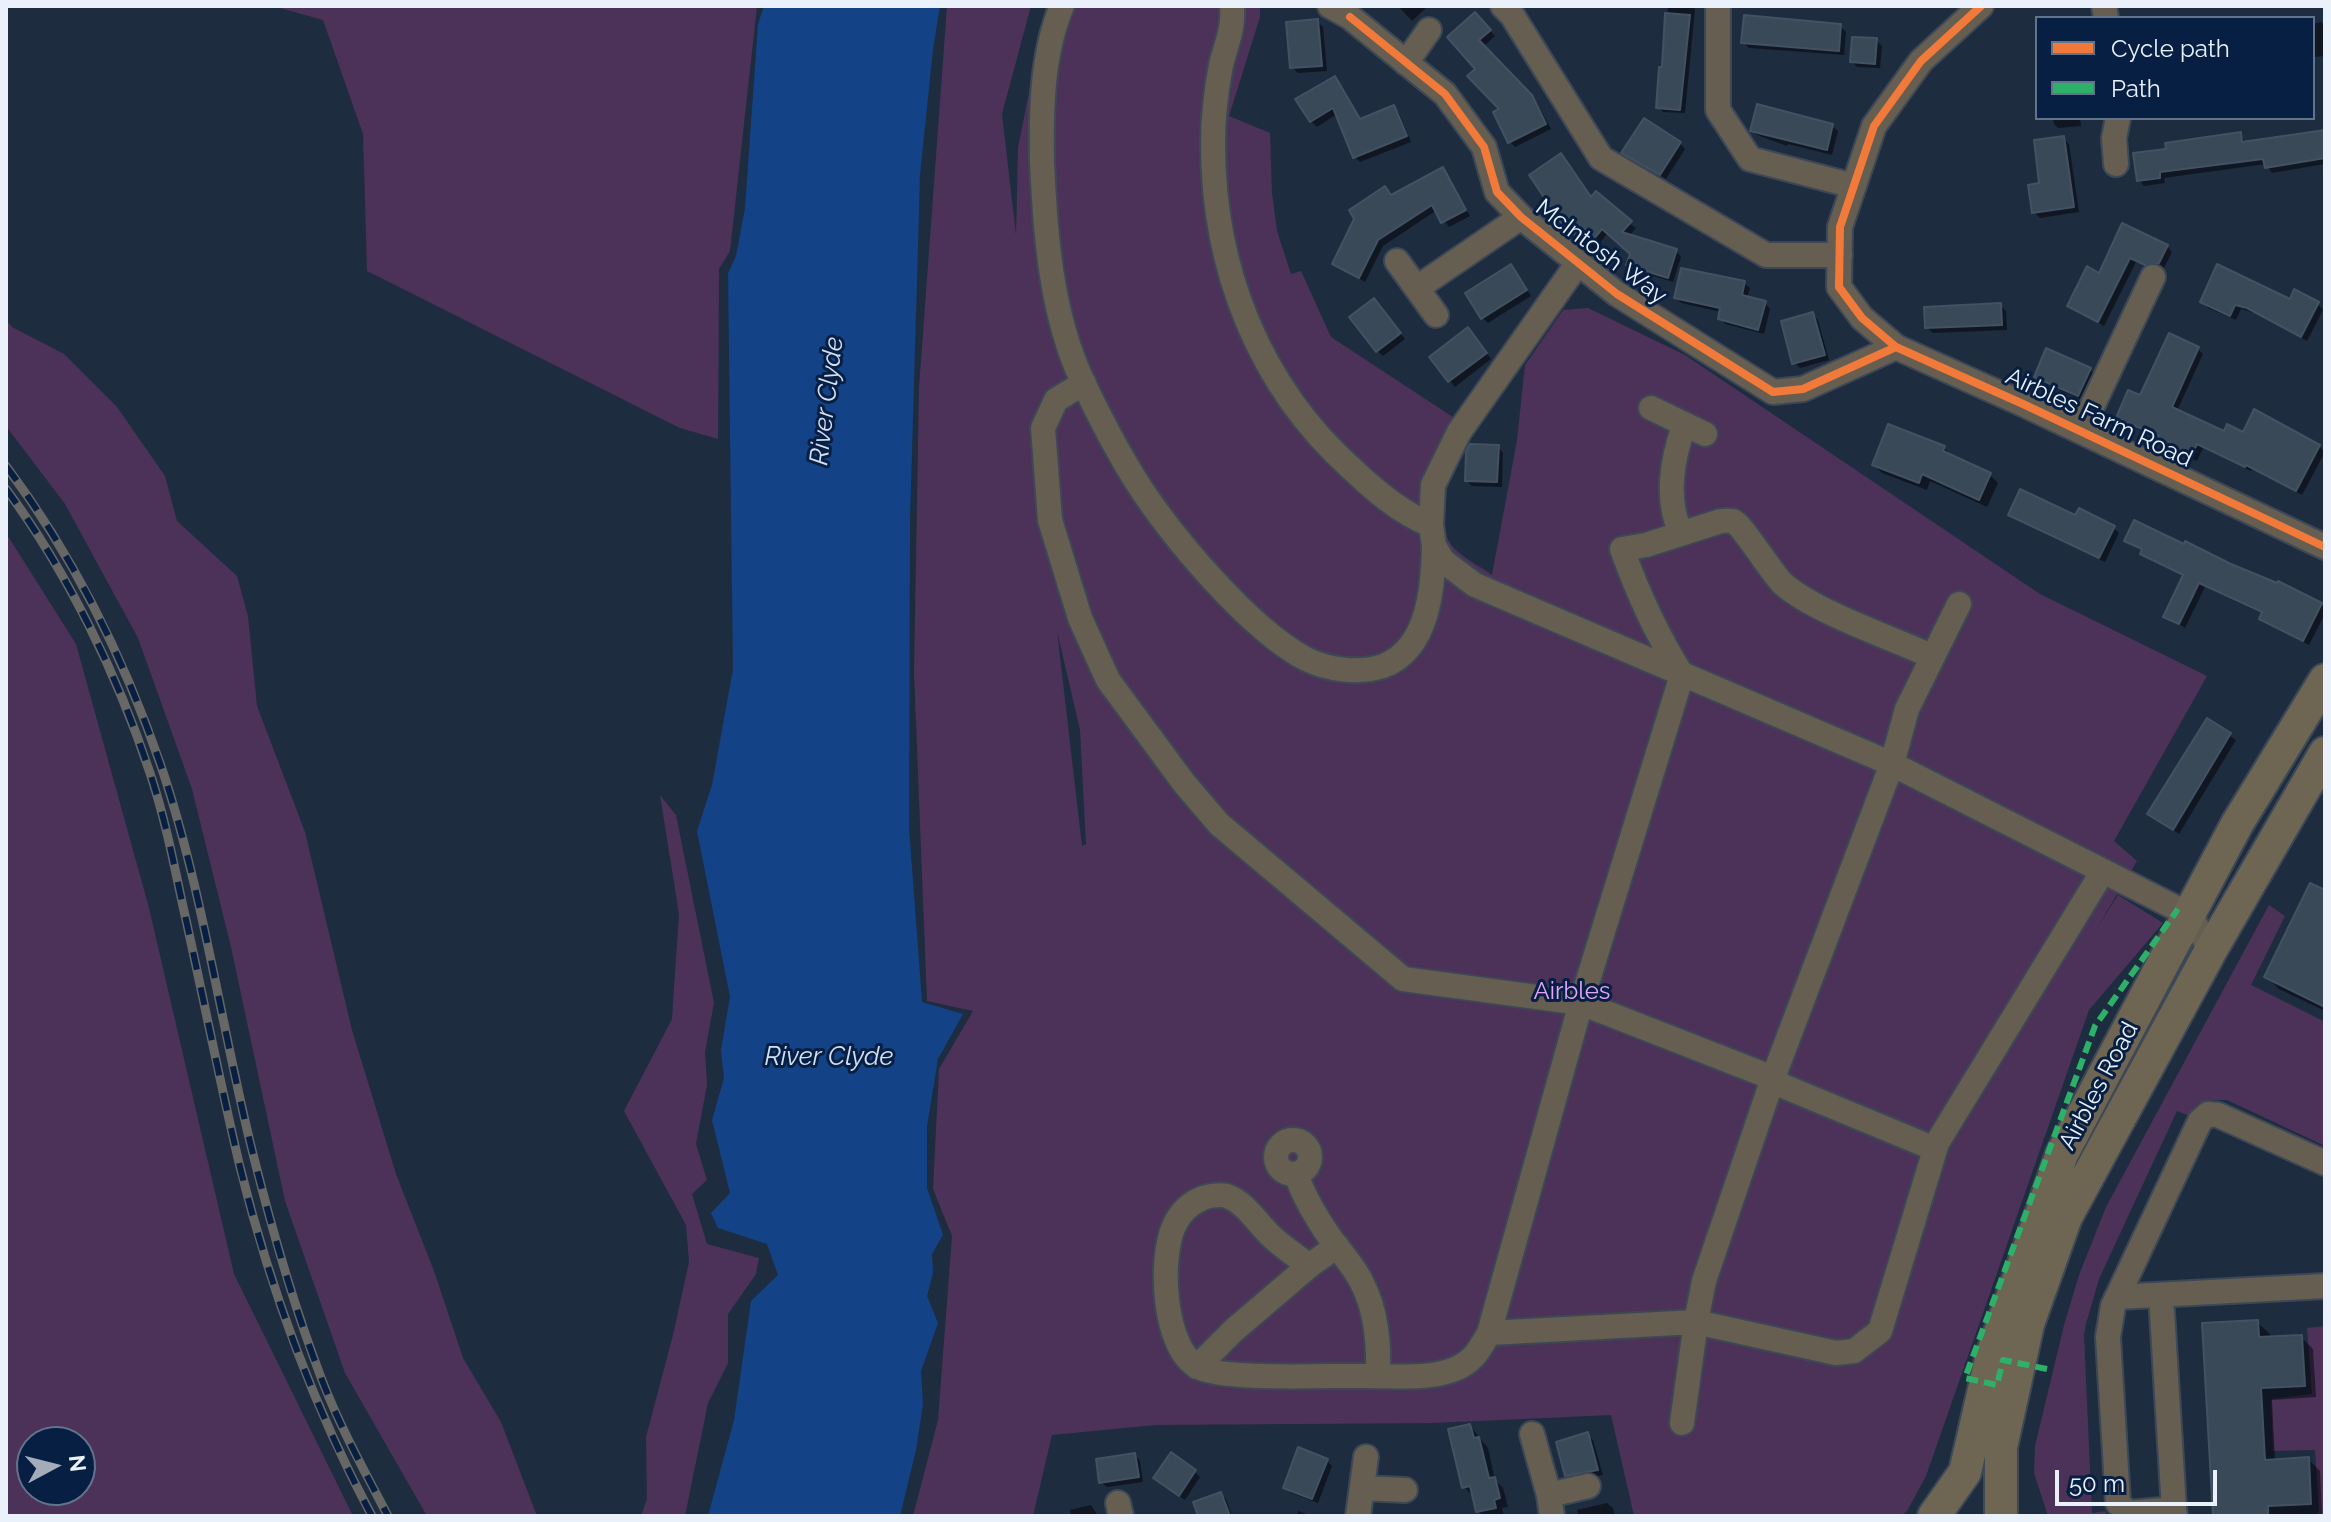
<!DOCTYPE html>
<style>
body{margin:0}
#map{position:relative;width:2331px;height:1522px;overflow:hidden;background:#1e2c40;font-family:Raleway,sans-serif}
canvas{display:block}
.frame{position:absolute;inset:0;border:8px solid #eaf1fa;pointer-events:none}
.legend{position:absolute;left:2035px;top:16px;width:280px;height:104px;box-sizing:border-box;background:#071f43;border:2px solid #62738c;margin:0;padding:10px 14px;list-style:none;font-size:24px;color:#eaf1fa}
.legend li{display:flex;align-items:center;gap:16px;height:40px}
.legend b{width:40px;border:2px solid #62738c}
.north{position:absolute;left:16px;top:1426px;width:80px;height:80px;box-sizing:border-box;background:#071f43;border:2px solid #62738c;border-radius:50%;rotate:83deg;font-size:22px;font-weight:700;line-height:32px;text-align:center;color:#eaf1fa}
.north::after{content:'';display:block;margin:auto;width:28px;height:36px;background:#a3acb9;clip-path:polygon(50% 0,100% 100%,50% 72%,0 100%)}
.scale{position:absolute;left:2055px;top:1470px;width:162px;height:36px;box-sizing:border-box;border:4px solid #eaf1fa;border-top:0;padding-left:10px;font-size:24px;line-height:28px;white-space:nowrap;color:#eaf1fa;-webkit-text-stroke:6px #071f43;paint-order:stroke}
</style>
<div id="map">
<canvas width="2331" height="1522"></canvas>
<div class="frame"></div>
<ul class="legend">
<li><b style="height:10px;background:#f17a3a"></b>Cycle path</li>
<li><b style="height:10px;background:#2db169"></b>Path</li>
</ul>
<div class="north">N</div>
<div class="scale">50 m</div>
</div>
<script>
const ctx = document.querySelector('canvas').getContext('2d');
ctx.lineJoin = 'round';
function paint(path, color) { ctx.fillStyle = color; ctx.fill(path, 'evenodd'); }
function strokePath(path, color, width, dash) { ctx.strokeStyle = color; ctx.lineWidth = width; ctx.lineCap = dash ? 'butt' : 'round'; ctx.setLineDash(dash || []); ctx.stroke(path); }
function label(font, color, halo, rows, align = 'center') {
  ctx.font = font + ' Raleway,sans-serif'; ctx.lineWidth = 6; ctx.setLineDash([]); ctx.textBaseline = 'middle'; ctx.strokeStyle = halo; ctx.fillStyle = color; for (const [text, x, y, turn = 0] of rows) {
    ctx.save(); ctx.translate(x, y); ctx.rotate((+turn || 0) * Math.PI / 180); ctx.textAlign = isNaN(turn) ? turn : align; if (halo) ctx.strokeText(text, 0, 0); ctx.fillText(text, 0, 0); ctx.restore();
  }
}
paint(new Path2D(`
 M273,6H757L730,251L719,269L718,439L680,428L367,271L363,134L323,20Z
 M947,6H1031L1002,114L1016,235L1018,148L1046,6H1260V17L1229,116L1270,133L1272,193L1277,231L1291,274L1301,271L1331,337L1468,427C1457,457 1428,521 1455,549C1465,559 1480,566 1492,575L1517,440L1525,365L1563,310L1588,308L1685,355L2040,594L2207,676L2114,841L2137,861L2095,931L2118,895L2163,923L2089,1010L1926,1476L1907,1511L1901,1516H1634L1611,1415L1434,1423L1156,1425L1052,1435L1033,1516H913L938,1420L952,1236L933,1189L939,1069L973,1011L927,1001L914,672L919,388ZM1057,631L1080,730L1086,844L1082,846Z
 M6,320L12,327L64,354L117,407L165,476L177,521L237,576L248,616L257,706L305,832L352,1030L396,1174L434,1271L463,1358L501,1422L537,1516H427L345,1373L285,1201L231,947L192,789L138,638L65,504L6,426Z
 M6,533L76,644L149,908L234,1274L353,1516H6ZM80,1442V1490H32V1442Z
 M660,795L676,815L714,1003L705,1052L707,1085L696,1144L707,1180L692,1194L707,1244L759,1258L756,1274L728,1314V1363L708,1403L685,1516H641L647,1499L646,1437L673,1335L689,1262L686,1225L624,1111L672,1019L679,914Z
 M2269,905L2285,916L2251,985L2325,1022V1146L2227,1100H2206L2187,1115L2177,1111L2099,1279L2086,1324L2084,1335L2092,1513L2105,1511L2108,1516H2048L2034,1473L2035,1446L2064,1325L2079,1275L2106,1207Z
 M2325,1326V1516H2315L2319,1511L2315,1450L2273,1451L2271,1399L2312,1394L2307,1328Z`), '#4c3258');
paint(new Path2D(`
 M764,6H940L933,49L920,175L910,521L909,827L922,1002L963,1014L938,1059L927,1126V1188L943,1235L932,1254L933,1273L927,1296L938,1323L921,1371L923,1404L916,1450L900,1516H708L734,1420L751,1301L778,1275L767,1244L718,1228L711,1213L730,1193L712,1120L724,1078L721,1050L730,997L697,831L712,785L733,669L728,273L736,256L745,208L758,24Z`), '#134386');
paint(new Path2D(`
 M1398,6H1428L1412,21Z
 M1668,6H1694L1695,10L1685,113L1663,112L1658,107L1664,69Z
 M1475,15L1495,36L1483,47L1537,103L1551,129L1515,147L1509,141L1503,110L1477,69Z
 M1317,21L1323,27L1327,71L1298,73L1292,67Z
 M2321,22L2325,26V56L2313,57V24Z
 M1840,26L1846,32L1844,55L1749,48L1743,42Z
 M1876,40L1882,46L1880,68L1857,67L1852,61Z
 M1334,78L1362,121L1394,108L1399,113L1411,142L1360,162L1355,157L1337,114L1317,127L1311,121Z
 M2053,118H2080L2081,126L2058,128L2054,124Z
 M1832,126L1838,131L1832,155L1788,144L1787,146L1757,135L1751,130Z
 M2325,132V164L2272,173L2266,164L2164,178L2165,183L2144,186L2139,180L2168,150L2240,134L2246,144Z
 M2064,139L2069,144L2079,212L2040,218L2034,212Z
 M1680,143L1685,149L1666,179L1624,152Z
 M1561,156L1592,198L1636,228L1629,236L1676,251L1681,257L1673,282L1634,270L1628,264L1632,254L1608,233L1594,250L1570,229Z
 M1442,169L1470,216L1449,227L1437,210L1383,246L1365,282L1334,263L1385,189L1392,196Z
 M2123,226L2167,246L2172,252L2164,268L2152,269L2136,262L2104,326L2069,305L2100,275Z
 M1516,272L1531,296L1488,323L1483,318Z
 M1744,283L1750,288L1747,298L1765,303L1770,309L1764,334L1725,324L1720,318L1721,312L1681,303L1676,297Z
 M2291,301L2318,304L2323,310L2307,341L2255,313L2241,309L2236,320L2208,308L2202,302Z
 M2000,305L2006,311L2007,330L1933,333L1927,328Z
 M1380,306L1405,339L1383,356L1377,351Z
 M1813,315L1818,320L1829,360L1800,368L1794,362Z
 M1473,335L1491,359L1455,387L1431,357Z
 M2198,349L2203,354L2177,411L2225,433L2319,446L2325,452L2302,495L2252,469L2251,471L2203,448L2197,461L2164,447L2159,441L2160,438L2124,423L2118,417Z
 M2090,369L2095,375L2084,401L2042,382L2036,376Z
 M1498,447L1503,453L1502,487L1472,486L1467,481Z
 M1944,448L1952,456L1990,475L1998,483L1987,507L1930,481L1927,490L1882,473L1874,465Z
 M2010,514L2076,518L2114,528L2119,533L2105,562L2016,520Z
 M2126,540L2278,585L2279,583L2321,605L2325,608V614L2309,645L2267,624L2261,618L2263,614L2205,587L2185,628L2166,616L2184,577L2148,559L2142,554L2143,551Z
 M2207,721L2236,740L2179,834L2149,813Z
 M2325,893V1011L2279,989L2267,977Z
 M2257,1322L2270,1334V1339L2301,1337L2313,1349L2316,1397L2272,1400L2275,1461L2308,1459L2320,1471L2322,1515L2215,1516Z
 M1470,1426L1488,1448L1495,1480L1503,1488L1508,1507L1502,1508L1504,1516H1483L1478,1511L1473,1496L1464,1487Z
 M1587,1435L1593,1440L1603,1475L1573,1480L1567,1475Z
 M1135,1455L1140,1461L1143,1482L1107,1487L1101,1482Z
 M1327,1461L1332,1466L1318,1503L1291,1493L1285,1487Z
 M1195,1472L1200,1477L1185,1500L1161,1483Z
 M1221,1494L1226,1499L1232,1516H1200Z
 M1607,1503L1613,1508L1615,1516H1578L1577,1510Z
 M1091,1505L1098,1516H1071L1070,1510Z
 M1298,1511L1312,1516H1296Z`), '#0007');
const building = new Path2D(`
 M1475,12L1491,30L1479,40L1532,95L1546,124L1508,143L1493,112L1499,109L1467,76L1475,69L1447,37Z
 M1665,13L1690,15L1680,110L1656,108L1659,67H1662Z
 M1744,15L1841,24L1839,51L1741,43Z
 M1318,19L1322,66L1290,68L1286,22Z
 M1852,37L1877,38L1875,64L1850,62Z
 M1335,76L1360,119L1394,105L1407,136L1353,158L1333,108L1310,122L1295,99Z
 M1757,104L1833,124L1827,150L1750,131Z
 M1644,118L1681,142L1660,175L1621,153Z
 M2325,130V158L2265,168L2263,159L2160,172V178L2137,181L2133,153L2166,149L2165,143L2241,132L2242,142Z
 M2064,136L2074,207L2032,213L2028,185L2039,183L2034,140Z
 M1561,153L1591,197L1596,191L1632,221L1622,232L1677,249L1668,278L1626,265L1630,254L1602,229L1588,246L1562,224L1529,175Z
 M1443,167L1466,210L1441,223L1432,205L1378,240L1359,278L1332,264L1354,219L1349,210L1385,186L1391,195Z
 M2122,223L2168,245L2159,263L2145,265L2130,258L2098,322L2067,306L2087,266L2099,273Z
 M1511,264L1527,290L1481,319L1465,293Z
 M2217,264L2290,299L2294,289L2319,302L2301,337L2247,308L2235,305L2230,316L2200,302Z
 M1681,268L1745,281L1742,295L1766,301L1758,330L1718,319L1720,308L1674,298Z
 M1374,298L1401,333L1376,352L1349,317Z
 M2001,303L2002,325L1925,328L1924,307Z
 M1813,312L1825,355L1792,364L1781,321Z
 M1468,327L1487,353L1448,382L1429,357Z
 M2169,333L2199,347L2172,407L2224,431L2227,424L2243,432L2254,409L2320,445L2296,491L2246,465L2245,467L2197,444L2191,457L2157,441L2159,436L2116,418L2128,390L2140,395Z
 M2046,348L2091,368L2078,396L2034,377Z
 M1888,424L1945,446L1943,451L1991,473L1979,500L1922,474L1919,483L1872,465Z
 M1470,444L1499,445L1497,482L1465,481L1466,452Z
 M2020,489L2075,515L2079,508L2115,526L2099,558L2008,515Z
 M2134,520L2184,544L2185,541L2231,564L2277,583L2278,581L2322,603L2303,641L2259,619L2262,612L2199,583L2179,624L2163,617L2183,575L2140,554L2142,549L2124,541Z
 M2207,718L2231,733L2173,830L2147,814Z
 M2310,883L2325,890V1007L2264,977Z
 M2258,1320L2259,1337L2302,1335L2305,1386L2261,1388L2265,1460L2309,1457L2311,1504L2268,1506V1516H2213L2202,1323Z
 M1470,1424L1474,1438L1479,1437L1489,1478L1495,1477L1500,1498L1494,1500L1496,1508L1476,1512L1470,1486L1462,1488L1448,1429Z
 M1588,1432L1598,1470L1565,1476L1556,1442Z
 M1298,1447L1328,1459L1312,1499L1283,1488Z
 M1171,1452L1196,1470L1179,1496L1153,1478Z
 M1135,1453L1139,1477L1099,1483L1096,1459Z
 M1221,1492L1230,1516H1198L1193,1502Z`);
paint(building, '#394958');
strokePath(building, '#435262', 2);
const minor = new Path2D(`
 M1062,6C1042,53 1041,111 1042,161C1045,232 1051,314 1082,380C1098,414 1116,449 1136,481C1171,536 1249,629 1306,659C1328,670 1360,674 1383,666C1429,649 1433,587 1434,546
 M1232,6C1234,28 1226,45 1221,65C1216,91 1213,118 1213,144C1213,268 1259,386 1352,469C1375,491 1401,513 1431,525
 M1330,6L1350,17L1445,94L1484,147L1497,192L1521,217L1617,294L1773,392L1803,389L1896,347
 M1503,6L1512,15L1601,158L1766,255H1840
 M1718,6V110L1750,159L1854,186
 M1981,6L1921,61L1874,126L1840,227L1839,287L1862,318L1896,347L2023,404L2325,547
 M2104,6L2106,18
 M1406,63L1429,30
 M2116,164L2114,138L2118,118
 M1397,261L1436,315
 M1578,263L1459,432L1433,485L1431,525L1434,546L1443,561L1475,585L1892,764L2178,909L2189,914L2211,950
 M1417,288L1521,217
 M1084,383L1056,400L1043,428L1050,520L1080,618L1108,680L1184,783L1219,824L1403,979L1581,1003L1773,1078L1783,1086L1935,1149
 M1651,408L1705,434
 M2081,430L2153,277
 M1681,533C1665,500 1672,459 1684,426
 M1931,656C1890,637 1814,612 1782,583C1771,572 1741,523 1733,521C1731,520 1723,521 1721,521L1646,545L1622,549C1638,594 1657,635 1682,675L1581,1003L1489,1333L1696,1322L1704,1281L1773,1078L1892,764L1907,709L1959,604
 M1276 1157a17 17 0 1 1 34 0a17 17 0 1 1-34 0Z
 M1296,1174C1304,1197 1317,1219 1331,1239C1342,1254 1355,1267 1363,1285C1377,1313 1379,1345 1378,1376
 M1337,1246L1309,1266C1297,1256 1282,1247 1271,1236C1257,1223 1246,1203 1227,1196C1220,1194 1210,1196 1203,1198C1190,1203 1180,1213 1174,1226C1159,1259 1163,1348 1198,1367C1224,1381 1332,1375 1367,1376C1398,1376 1448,1382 1472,1358C1479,1352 1484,1341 1489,1333
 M2161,1295L2174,1509
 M2117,1297L2325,1286
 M1197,1367L1234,1330L1309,1266
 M1682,1423L1696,1322L1836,1353L1854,1351L1880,1331L1937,1143L2103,871
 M1532,1434L1549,1495L1552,1516
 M1362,1488L1405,1490
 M1549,1495L1588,1486
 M1118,1503L1121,1516
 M1358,1516L1366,1457
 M2175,1516L2174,1509L2128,1513L2118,1503L2108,1337L2113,1306L2200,1121L2208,1114L2218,1115L2325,1163`);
const major = new Path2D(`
 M1934,1516L1965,1472L1992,1355L2062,1154L2237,824L2325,680
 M2001,1516V1447L2028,1324L2066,1217L2211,950L2325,753`);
strokePath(minor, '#3d4857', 28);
strokePath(major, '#3d4857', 36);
strokePath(minor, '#665e50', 24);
strokePath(major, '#6e6553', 32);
const rail = new Path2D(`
 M6,466C74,557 124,658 161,766C203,890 221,1027 253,1154C272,1230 294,1307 322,1380C340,1427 365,1472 388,1516
 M6,489C67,571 118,676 150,773C164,815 173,859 182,902C202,990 219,1079 240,1167C270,1288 313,1406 372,1516`);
strokePath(rail, '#676765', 9);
strokePath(rail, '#071f43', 6, [18]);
strokePath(new Path2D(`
 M2047,1369L2003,1360L1997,1385L1965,1378L2095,1026L2178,909`), '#2db169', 6, [12, 6]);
strokePath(new Path2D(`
 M1981,6L1921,61L1874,126L1840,227L1839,287L1862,318L1896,347L2023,404L2325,547
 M1350,17L1445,94L1484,147L1497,192L1521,217L1617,294L1773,392L1803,389L1896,347`), '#f17a3a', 8);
label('24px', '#eaf1fa', '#071f43', [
 ["McIntosh Way",1601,252,37],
 ["Airbles Farm Road",2099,418,25],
 ["Airbles Road",2099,1086,-62]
]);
label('24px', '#e3a5f6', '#071f43', [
 ["Airbles",1572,992]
]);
label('italic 26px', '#d2e0f5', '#071f43', [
 ["River Clyde",827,401,-83],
 ["River Clyde",829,1057]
]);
</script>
